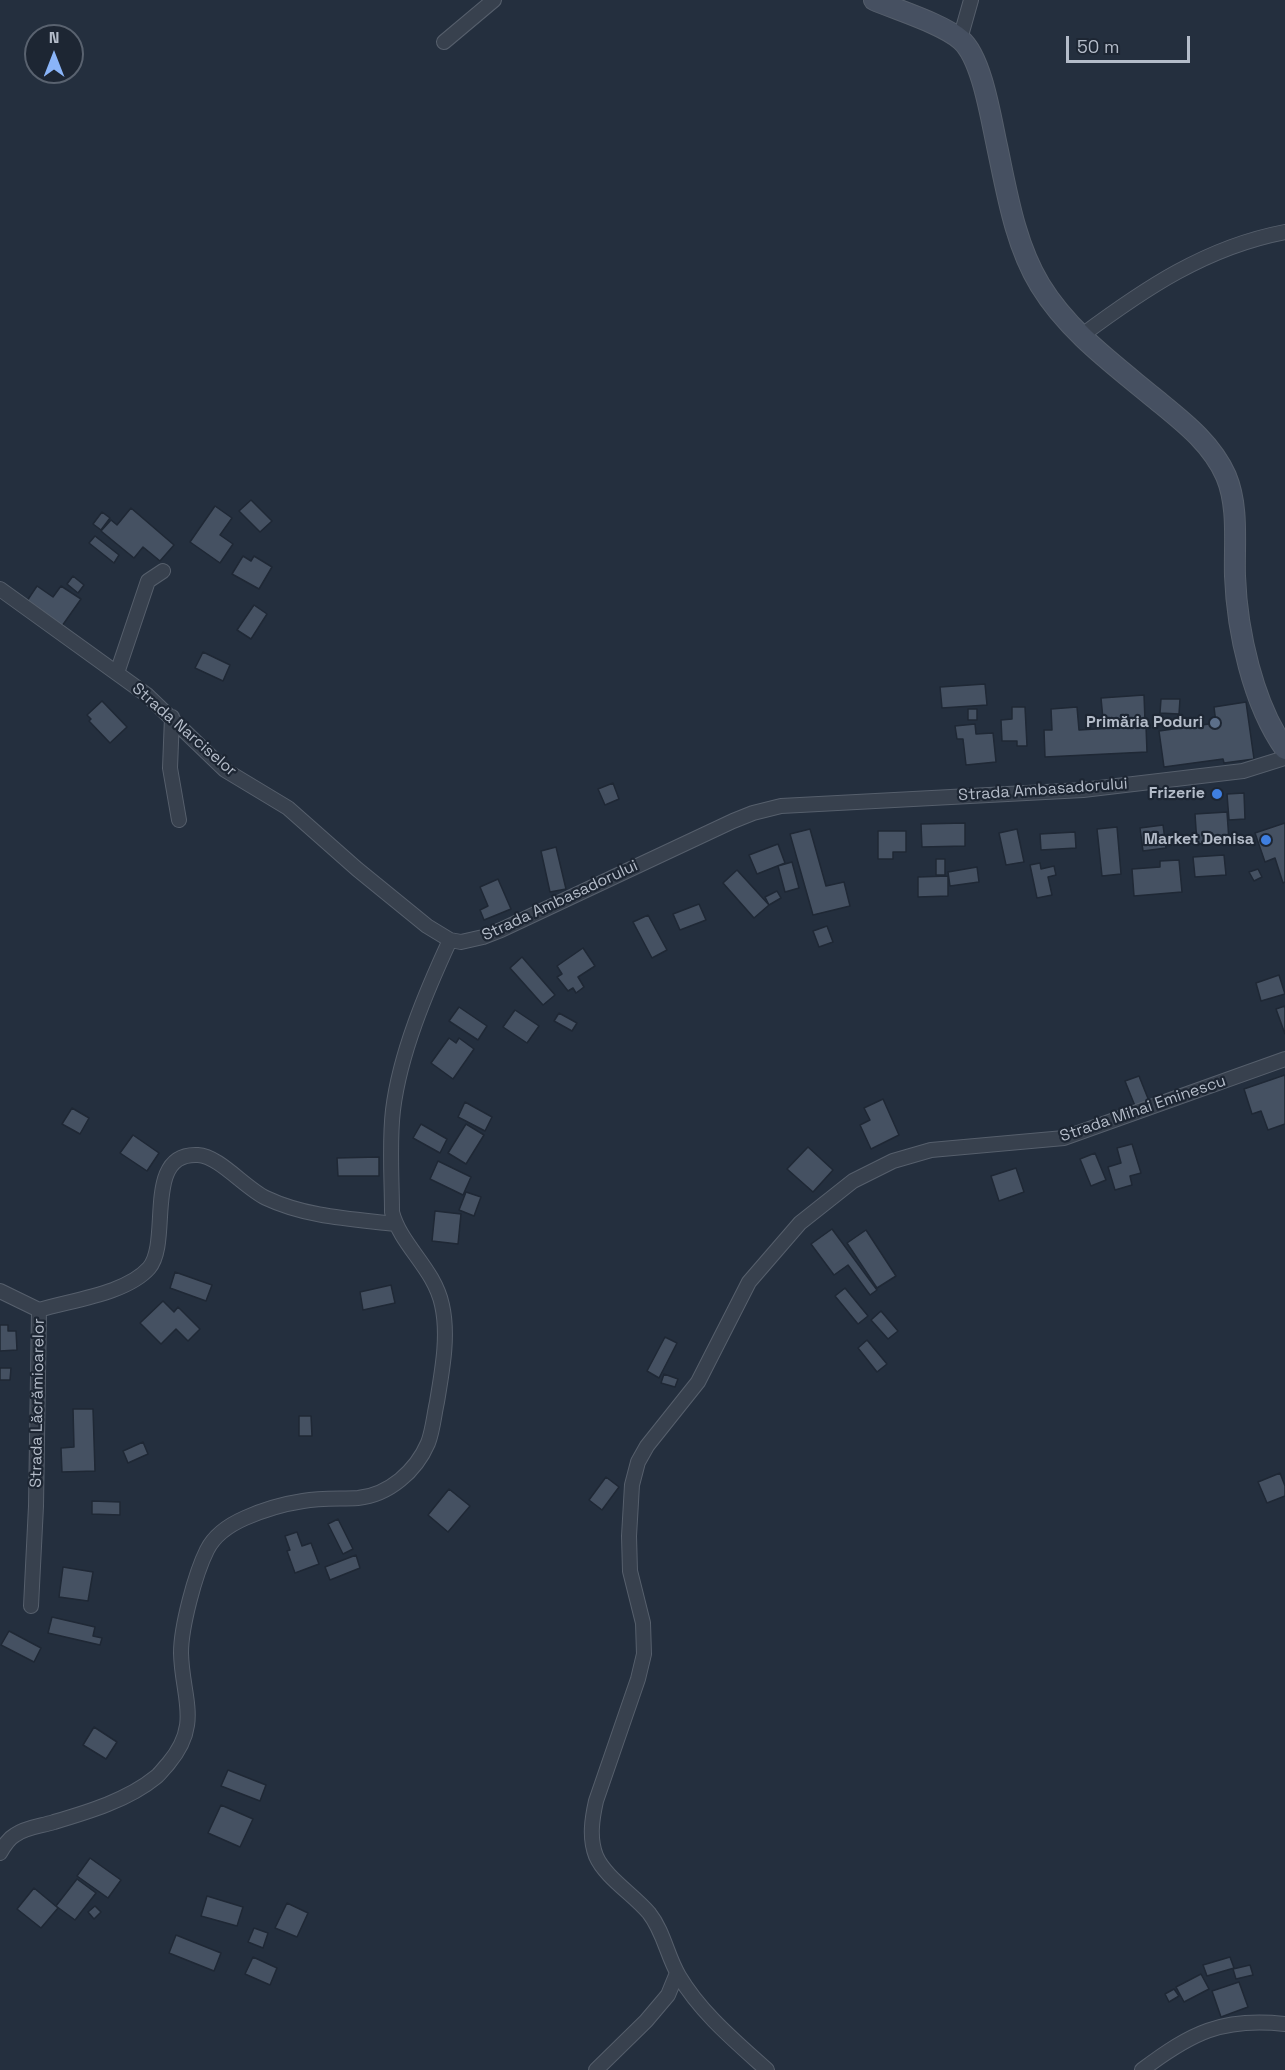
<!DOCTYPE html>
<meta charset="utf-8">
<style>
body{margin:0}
#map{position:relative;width:1285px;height:2070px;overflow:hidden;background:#242f3e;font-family:"Space Grotesk",sans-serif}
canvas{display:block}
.north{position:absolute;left:24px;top:24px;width:60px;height:60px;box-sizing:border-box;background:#1d2633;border:2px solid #59626f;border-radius:50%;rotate:0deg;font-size:16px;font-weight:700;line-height:24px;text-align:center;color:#b4bcc9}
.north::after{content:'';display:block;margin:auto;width:21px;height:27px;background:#8ab4f8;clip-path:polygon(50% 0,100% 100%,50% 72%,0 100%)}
.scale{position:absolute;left:1066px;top:36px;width:124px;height:27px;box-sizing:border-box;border:3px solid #b4bcc9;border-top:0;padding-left:8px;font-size:18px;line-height:21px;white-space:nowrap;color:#b4bcc9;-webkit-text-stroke:4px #1d2633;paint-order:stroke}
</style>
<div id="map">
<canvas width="1285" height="2070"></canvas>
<div class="north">N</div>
<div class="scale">50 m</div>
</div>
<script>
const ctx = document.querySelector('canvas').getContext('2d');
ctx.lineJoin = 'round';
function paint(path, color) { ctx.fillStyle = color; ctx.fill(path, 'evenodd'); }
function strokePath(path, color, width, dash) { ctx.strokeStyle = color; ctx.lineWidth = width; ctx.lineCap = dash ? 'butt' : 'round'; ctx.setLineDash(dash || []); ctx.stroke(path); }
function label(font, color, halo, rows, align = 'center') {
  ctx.font = font + ' "Space Grotesk",sans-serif'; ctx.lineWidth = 4.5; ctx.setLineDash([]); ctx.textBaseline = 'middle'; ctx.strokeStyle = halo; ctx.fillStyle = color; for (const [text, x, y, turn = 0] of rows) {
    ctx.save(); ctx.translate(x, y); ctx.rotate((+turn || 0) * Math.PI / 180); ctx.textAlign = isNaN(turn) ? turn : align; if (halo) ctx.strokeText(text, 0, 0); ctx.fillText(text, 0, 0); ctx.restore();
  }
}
const building = new Path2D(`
 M251,500L272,521L260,532L239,511Z
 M215,506L232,518L220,535L233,544L220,563L190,542Z
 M131,508L174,545L160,561L143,547L134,558L101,531L111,520L117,525Z
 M102,512L110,518L101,530L93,524Z
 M95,536L119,555L114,563L89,543Z
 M243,556L251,561L254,556L272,567L259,589L232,574Z
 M73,576L84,585L78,593L67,584Z
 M37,586L53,597L61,586L81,599L62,626L27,601Z
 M254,605L267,614L251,639L237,630Z
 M203,652L230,665L223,681L195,668Z
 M985,684L987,705L942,708L940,687Z
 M1144,695L1145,721L1112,723L1111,718L1103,719L1101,698Z
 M1161,699H1180L1179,714L1160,713Z
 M102,701L127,727L110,743L89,721L91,719L87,715Z
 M1246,702L1254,759L1224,763L1223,759L1164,767L1159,731L1216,723L1214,707Z
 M1012,707H1025L1027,746H1017V741H1002L1001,720L1012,719Z
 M1077,707L1079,730L1146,726L1147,752L1045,757L1044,730H1052L1051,709Z
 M968,709H977V720H968Z
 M975,724L976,734L993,733L996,762L966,765L963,739H957L955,726Z
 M613,783L619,799L605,805L598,789Z
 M1244,793L1245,819L1229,820L1227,794Z
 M1227,812L1229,841L1197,844L1195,814Z
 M965,823V846L922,847L921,824Z
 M1285,823V882L1283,883L1275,858L1265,862L1255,833Z
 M1163,825L1166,848L1143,851L1140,828Z
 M1117,827L1121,874L1102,876L1097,829Z
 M810,829L826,886L844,882L850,906L813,915L790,834Z
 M1017,829L1024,862L1006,865L999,833Z
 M878,831H906V852H893V859H878Z
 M1075,832L1076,848L1041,850L1040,834Z
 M778,844L785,863L757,874L749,855Z
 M556,847L566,889L550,892L541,851Z
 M1224,855L1226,875L1195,877L1193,857Z
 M936,859H945V875H936Z
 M1179,860L1182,892L1134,896L1132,869L1160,867V861Z
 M792,862L799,888L785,892L778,866Z
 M1040,863L1041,869L1054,866L1056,875L1048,877L1052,895L1037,898L1030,865Z
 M977,867L979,882L950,886L948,872Z
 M1258,869L1262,877L1254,881L1249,872Z
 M737,870L769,905L754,918L723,883Z
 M948,876V896L918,897V877Z
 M498,879L511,909L484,920L480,910L488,906L480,887Z
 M777,891L781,898L769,905L765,897Z
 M699,904L706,920L680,930L673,914Z
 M648,915L667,950L652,958L633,922Z
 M827,926L833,942L819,947L813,931Z
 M583,948L595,966L578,977L584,987L576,993L573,988L568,991L557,977L562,974L557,966Z
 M522,957L555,995L543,1005L510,968Z
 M1279,975L1285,994L1261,1001L1256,983Z
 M1285,1006V1034L1276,1009Z
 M459,1007L487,1026L478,1040L449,1021Z
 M515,1010L539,1026L527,1043L503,1027Z
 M559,1013L577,1023L572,1031L554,1021Z
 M449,1038L456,1043L459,1038L474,1049L453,1079L431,1063Z
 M1285,1075V1124L1268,1130L1261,1111L1252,1114L1244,1089Z
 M1139,1076L1149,1101L1135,1106L1125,1081Z
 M883,1099L899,1135L871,1149L860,1125L870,1120L864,1108Z
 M465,1102L492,1117L485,1131L458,1117Z
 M72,1108L89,1118L80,1134L62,1124Z
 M421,1124L447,1139L440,1153L413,1138Z
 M466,1124L484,1135L466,1164L448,1153Z
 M133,1135L159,1153L147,1171L120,1153Z
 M1132,1144L1141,1173L1130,1176L1132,1185L1115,1190L1108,1167L1121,1163L1117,1148Z
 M808,1147L833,1170L813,1192L787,1169Z
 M1095,1153L1106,1180L1091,1186L1080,1159Z
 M379,1157V1176H338L337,1158Z
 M438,1161L471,1177L463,1195L430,1179Z
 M1016,1168L1024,1192L999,1201L991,1176Z
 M466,1192L481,1197L474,1216L459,1210Z
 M435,1211L461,1214L458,1244L432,1241Z
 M832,1229L877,1290L870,1295L848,1265L834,1275L811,1244Z
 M866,1230L896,1276L877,1288L847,1243Z
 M175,1272L212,1285L206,1301L170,1288Z
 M391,1285L395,1303L363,1310L360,1292Z
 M845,1288L868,1316L858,1324L835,1296Z
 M163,1301L174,1312L178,1307L200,1329L188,1341L176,1329L161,1344L140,1323Z
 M881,1311L898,1331L888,1339L871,1320Z
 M0,1325H8V1331H16L17,1350L0,1351Z
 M665,1337L677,1343L659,1378L647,1371Z
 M867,1340L887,1364L877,1372L858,1348Z
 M0,1368H11L10,1380H0Z
 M664,1374L678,1379L675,1387L661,1383Z
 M73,1409H93L95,1471L62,1472L61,1448L74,1447Z
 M299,1416H311L312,1436H299Z
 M143,1442L148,1454L128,1463L123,1451Z
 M1280,1473L1285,1486V1496L1267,1503L1258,1482Z
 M606,1477L619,1487L602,1510L589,1500Z
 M449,1489L470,1506L448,1532L428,1515Z
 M92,1501L120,1502V1515L92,1514Z
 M338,1519L353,1549L343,1554L328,1524Z
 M297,1532L302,1546L311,1543L319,1564L295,1573L287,1551L290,1550L285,1536Z
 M356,1555L360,1568L330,1580L325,1567Z
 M63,1567L93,1572L88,1601L59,1597Z
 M52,1617L95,1627L93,1636L102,1638L100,1645L48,1633Z
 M9,1631L41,1648L34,1662L1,1645Z
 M94,1727L117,1742L106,1759L83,1745Z
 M228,1770L266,1785L260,1801L221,1786Z
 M221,1805L253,1819L240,1847L208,1833Z
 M90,1858L121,1880L108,1898L77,1876Z
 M77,1879L96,1893L75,1920L56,1906Z
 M34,1888L58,1908L41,1928L17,1909Z
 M207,1896L243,1907L237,1926L201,1916Z
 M287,1903L308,1913L297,1937L275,1928Z
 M95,1906L101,1912L94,1919L88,1912Z
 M254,1928L268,1933L263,1948L248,1942Z
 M176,1935L221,1953L214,1971L169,1953Z
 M253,1957L277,1968L270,1985L245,1974Z
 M1230,1957L1234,1968L1207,1976L1203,1965Z
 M1250,1965L1253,1975L1236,1979L1233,1969Z
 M1201,1974L1209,1989L1184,2002L1176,1987Z
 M1239,1982L1248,2007L1221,2017L1212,1991Z
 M1174,1989L1179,1996L1169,2002L1165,1994Z`);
paint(building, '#455162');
strokePath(building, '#1f2835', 1.5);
const minor = new Path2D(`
 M960,39L971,0
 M444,42L494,0
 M1081,336C1144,289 1206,247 1285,232
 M0,589L147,695L225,770L288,808L357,869L427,926L450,940L461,942L483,937L501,930L733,821L753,813L781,806L1083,790L1243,771L1285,758
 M117,673L148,581L163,571
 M172,717L170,768L179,820
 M0,1291L39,1310
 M31,1606L36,1506L39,1310C71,1300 126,1294 149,1268C172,1241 142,1152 198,1155C219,1156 245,1188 266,1198C306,1217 352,1219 395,1224
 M0,1853C4,1846 8,1839 15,1835C26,1827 42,1826 54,1822C88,1812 128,1800 156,1777C160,1774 164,1768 168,1764C202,1724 182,1698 181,1653C181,1627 195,1574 207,1550C215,1534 229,1525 245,1518C263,1510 283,1504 303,1501C321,1498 340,1499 358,1498C389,1495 416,1471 428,1443C433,1430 434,1415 437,1402C442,1371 449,1336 442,1305C434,1268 401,1246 392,1212C392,1179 389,1144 393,1110C400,1053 426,992 450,940
 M596,2070L646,2021L668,1995L677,1973
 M767,2070C735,2041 701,2013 679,1976C667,1956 664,1932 649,1913C634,1895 605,1877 596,1856C589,1838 592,1819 596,1801L638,1679L644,1654L643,1623L630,1571L629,1536L632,1485L638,1462L647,1446L698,1382L749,1282L800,1223L853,1181L893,1161L931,1150L1064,1138L1285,1059
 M1142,2070C1191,2033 1222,2017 1285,2024`);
const secondary = new Path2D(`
 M874,0C897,10 943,24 961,40C982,58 991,119 997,146C1007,193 1015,244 1040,285C1068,331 1112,363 1153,397C1181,420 1211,442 1226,476C1239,507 1234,544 1235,576C1237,631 1253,704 1285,749`);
strokePath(minor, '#565f6c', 16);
strokePath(secondary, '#565f6c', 22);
strokePath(minor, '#38414e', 14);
strokePath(secondary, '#465061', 20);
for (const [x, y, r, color] of [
 [1215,723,6,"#5c6f8a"],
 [1217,794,6,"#3f7fe0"],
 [1266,840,6,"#3f7fe0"]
]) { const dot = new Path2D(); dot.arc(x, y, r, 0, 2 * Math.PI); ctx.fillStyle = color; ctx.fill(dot); strokePath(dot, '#1d2633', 2); }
label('bold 16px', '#b4bcc9', '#1d2633', [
 ["Primăria Poduri",1203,723],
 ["Frizerie",1205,794],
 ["Market Denisa",1254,840]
], 'right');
label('16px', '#b4bcc9', '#1d2633', [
 ["Strada Narciselor",184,730,41],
 ["Strada Ambasadorului",1043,790,-4],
 ["Strada Ambasadorului",560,901,-25],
 ["Strada Mihai Eminescu",1143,1109,-19],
 ["Strada Lăcrămioarelor",38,1403,-89]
]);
</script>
